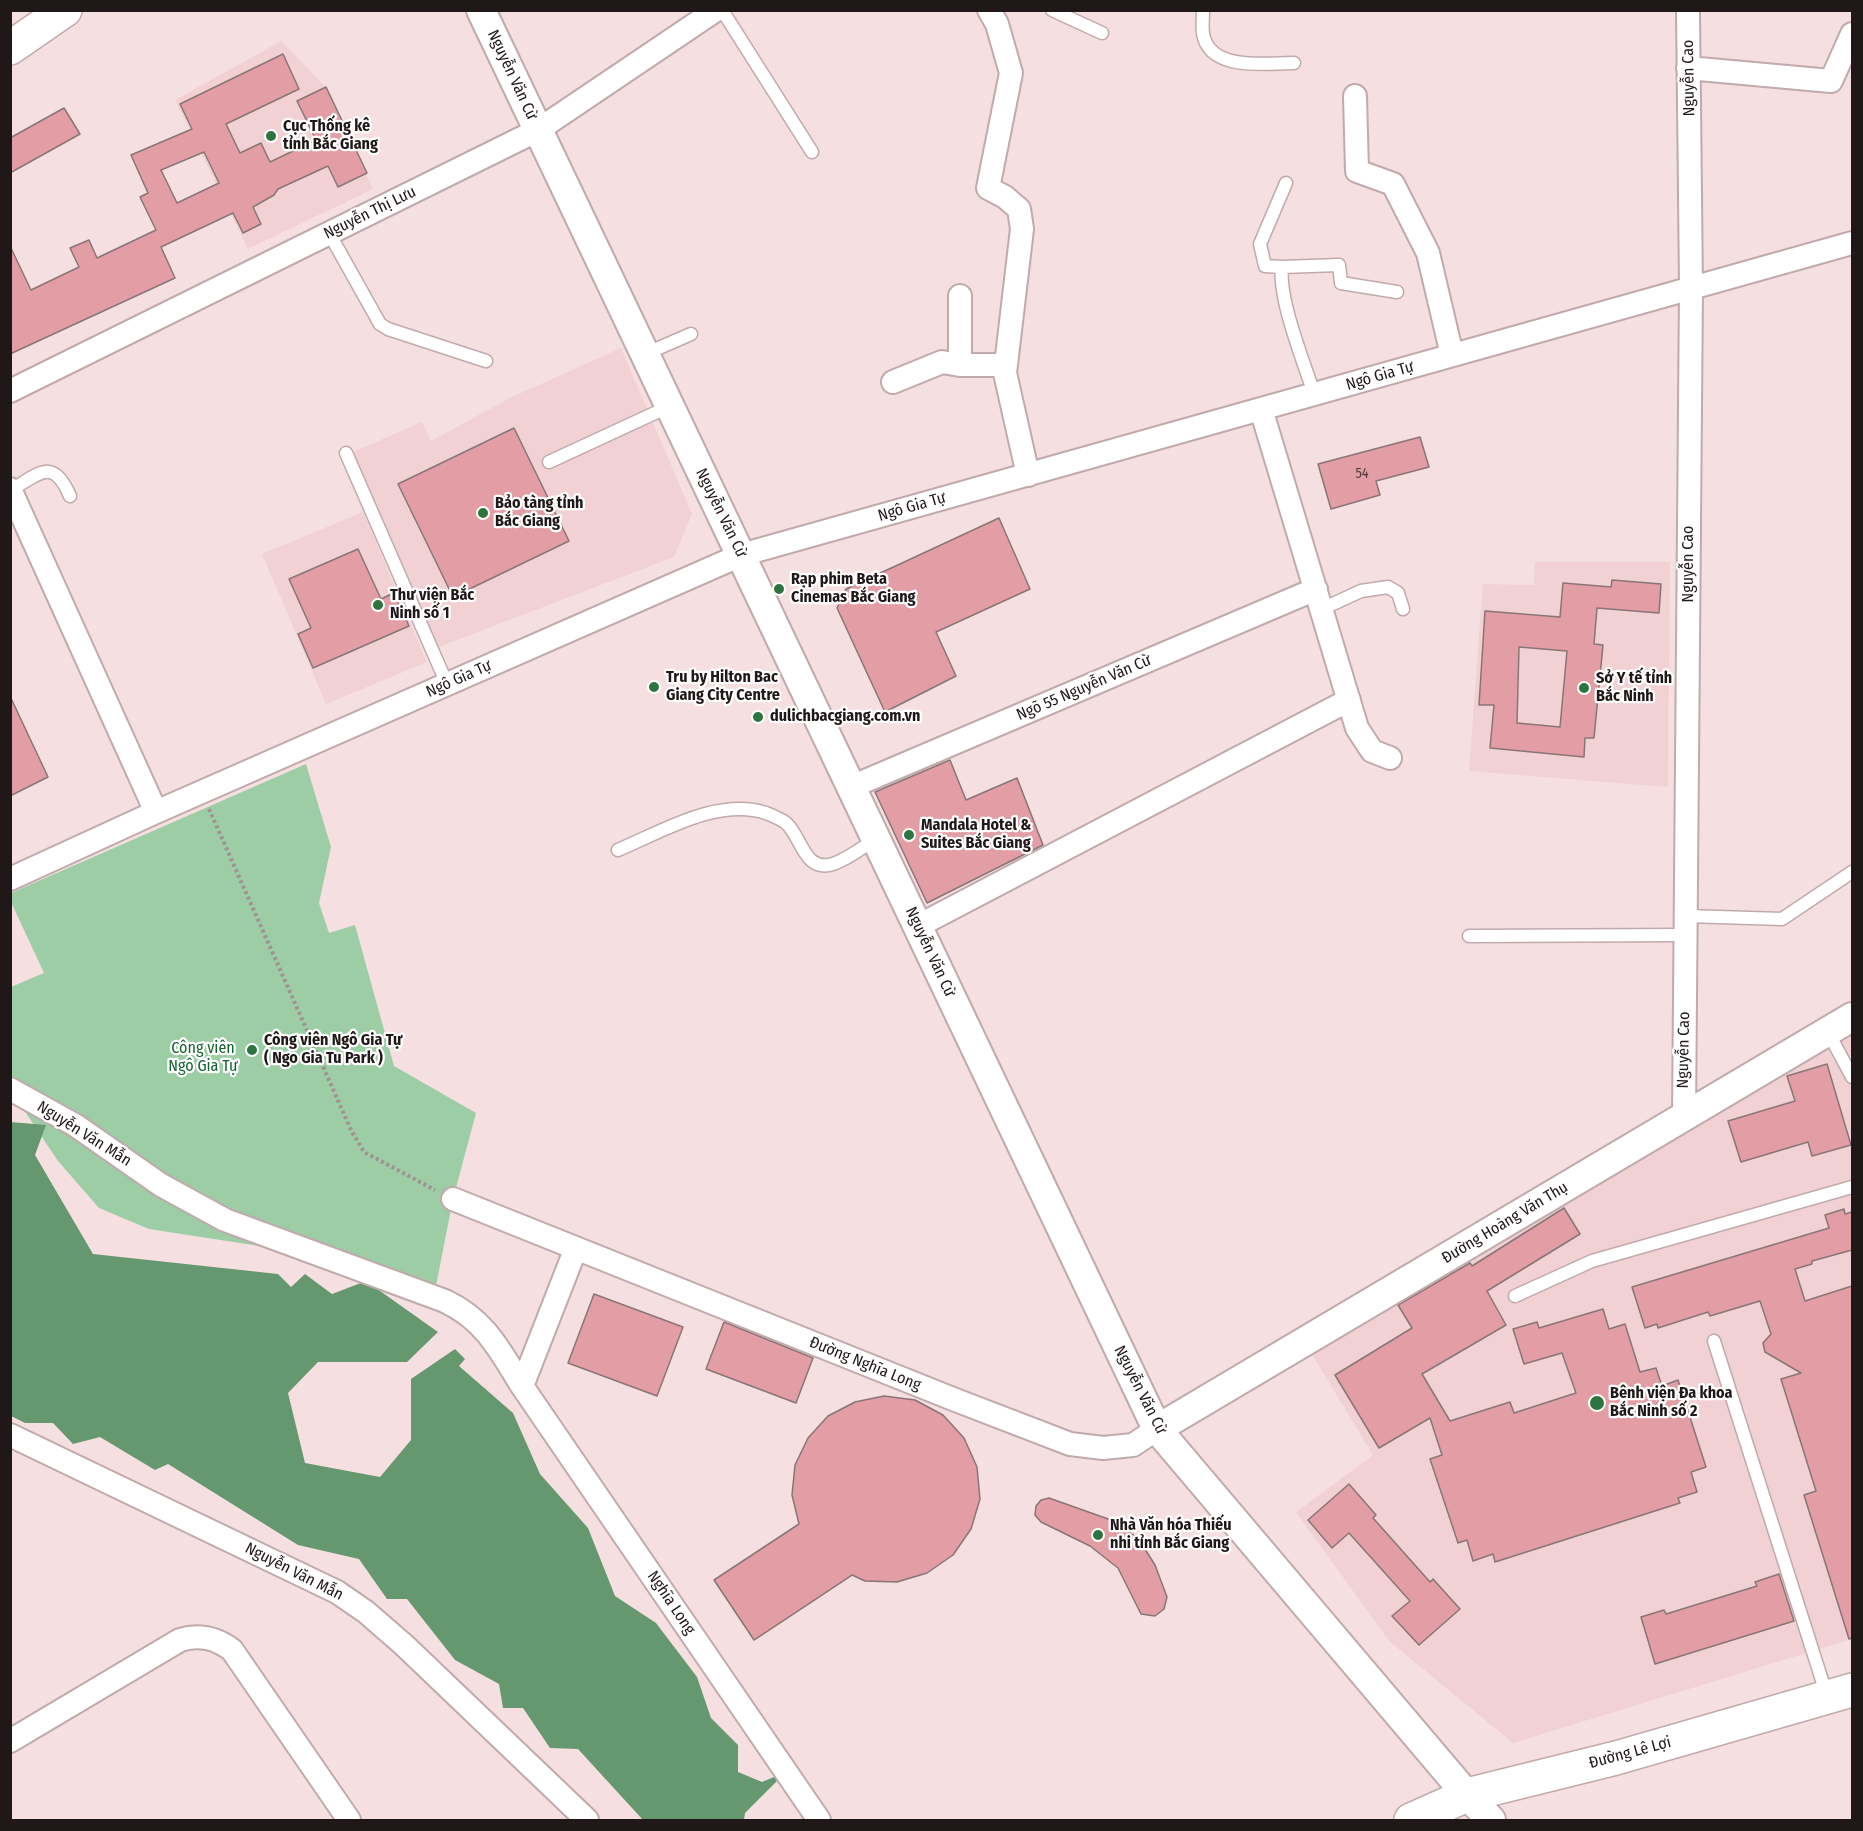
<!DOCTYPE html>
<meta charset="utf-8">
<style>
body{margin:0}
#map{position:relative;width:1863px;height:1831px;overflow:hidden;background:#f6dfe1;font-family:"Fira Sans Condensed",sans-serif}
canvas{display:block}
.frame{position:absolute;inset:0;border:12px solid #1f1718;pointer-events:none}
</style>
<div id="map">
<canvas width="1863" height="1831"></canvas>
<div class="frame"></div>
</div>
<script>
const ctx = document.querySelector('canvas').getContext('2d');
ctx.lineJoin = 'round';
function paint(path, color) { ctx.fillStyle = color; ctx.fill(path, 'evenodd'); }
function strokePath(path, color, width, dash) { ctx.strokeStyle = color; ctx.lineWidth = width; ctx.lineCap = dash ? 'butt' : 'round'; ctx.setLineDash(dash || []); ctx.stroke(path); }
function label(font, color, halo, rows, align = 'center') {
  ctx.font = font + ' "Fira Sans Condensed",sans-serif'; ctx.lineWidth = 4.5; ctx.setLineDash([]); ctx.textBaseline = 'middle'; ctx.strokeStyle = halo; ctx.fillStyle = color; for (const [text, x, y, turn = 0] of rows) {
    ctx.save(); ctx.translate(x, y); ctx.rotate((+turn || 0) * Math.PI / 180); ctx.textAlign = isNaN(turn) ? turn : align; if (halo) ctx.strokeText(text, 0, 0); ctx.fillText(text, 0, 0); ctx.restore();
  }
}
paint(new Path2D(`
 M281,41L326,87L373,189L248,249L175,100Z
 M621,348L692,514L674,557L436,648L353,452L422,422L431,441L512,397Z
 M363,512L427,662L326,704L262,554Z
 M1535,562H1670L1668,787L1469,771L1483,584L1534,585Z
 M1852,1036V1639L1513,1743L1389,1641L1296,1512L1373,1455L1310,1351Z`), '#f1d1d4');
paint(new Path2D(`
 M306,764L331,847L319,903L329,933L355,925L394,1066L476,1113L453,1199L434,1296L292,1251L149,1229L99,1208L58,1161L16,1098L11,1096V987L44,973L11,902V893Z`), '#9ccda5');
paint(new Path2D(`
 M10,1122L46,1125L35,1155L93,1254L278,1274L291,1287L305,1274L332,1294L366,1281L438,1332L407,1362H318L288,1393L305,1463L380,1477L411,1440V1379L455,1349L465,1359L459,1366L513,1413L540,1474L588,1528L615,1596L656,1623L697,1677L711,1718L738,1745V1772L762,1782L786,1772L745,1813L744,1820H643L578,1749L550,1748L523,1708H503L499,1684L455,1660L407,1599H387L359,1559L298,1545L168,1464L155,1470L100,1437L73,1444L53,1423H25L11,1416Z`), '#65986f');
const building = new Path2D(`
 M283,54L299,89L226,124L240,153L261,143L270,162L316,140L297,101L326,87L367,173L338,187L328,166L278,189L274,195L253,207L261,224L243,233L233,213L161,247L175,278L10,354V246L31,290L79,267L70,248L89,240L97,258L156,230L140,197L148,193L131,155L192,129L180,104ZM204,152L219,183L177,203L161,170Z
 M64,108L80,134L10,173V138Z
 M514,428L569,541L453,597L398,484Z
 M1420,437L1429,467L1376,481L1380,495L1331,509L1318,464Z
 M999,518L1030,589L936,632L956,676L885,712L837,608L846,589Z
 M358,549L381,599L394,593L409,626L313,668L298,634L311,628L289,579Z
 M1612,580L1661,584L1659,613L1597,608L1594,644L1603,645L1594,738H1585L1584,757L1490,748L1494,705H1479L1485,611L1560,617L1563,583L1611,587ZM1519,647L1567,651L1560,727L1517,723Z
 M10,696L48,777L10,796Z
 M950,760L966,800L1017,778L1043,845L927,903L875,792Z
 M1827,1064L1851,1145L1812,1156L1808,1142L1741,1162L1728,1121L1795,1101L1787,1076Z
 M1564,1208L1580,1234L1487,1291L1506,1325L1422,1374L1450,1421L1510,1402L1514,1413L1576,1393L1562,1353L1524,1364L1513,1329L1537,1322L1539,1328L1603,1309L1609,1329L1625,1324L1640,1372L1656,1368L1662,1386L1678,1380L1706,1467L1691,1472L1697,1492L1678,1498L1680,1503L1495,1562L1493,1554L1473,1561L1467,1540L1458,1543L1430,1459L1442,1455L1430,1418L1379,1448L1335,1375L1412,1328L1398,1305L1470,1263L1472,1266Z
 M1844,1209L1845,1214L1852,1212V1250L1812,1261V1264L1795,1269L1805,1301L1852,1286V1638L1849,1639L1804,1495L1816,1491L1781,1379L1801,1373L1765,1352L1763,1343L1771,1334L1760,1301L1710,1316L1708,1312L1658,1328L1657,1324L1645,1328L1632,1287L1829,1228L1825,1215Z
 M594,1294L683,1327L657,1396L568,1363Z
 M724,1322L813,1358L796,1403L706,1369Z
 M884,1396L915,1400L943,1415L964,1438L977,1467L980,1499L971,1529L953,1555L927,1573L897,1582L865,1581L852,1575L754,1640L714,1580L799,1524L792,1495L795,1465L808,1438L828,1416L855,1402Z
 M1349,1484L1376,1515L1373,1518L1430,1582L1433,1579L1460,1609L1419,1645L1392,1616L1410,1601L1349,1533L1332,1548L1308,1520Z
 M1049,1498L1111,1520L1138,1538L1155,1565L1167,1597L1164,1609L1155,1616L1141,1614L1118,1568L1090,1546L1041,1522L1035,1515L1036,1506L1041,1500Z
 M1779,1574L1794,1621L1655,1664L1641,1617L1664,1610L1666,1614L1757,1586L1755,1582Z`);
paint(building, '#e29da5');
strokePath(building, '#897577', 1.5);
const service = new Path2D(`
 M722,10L812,152
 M1052,10L1102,33
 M1203,10C1203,18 1202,27 1203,34C1210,72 1266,63 1294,63
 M1286,183L1260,244L1265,266L1282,267C1278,299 1304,362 1314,394
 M329,233L380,324L388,329L486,361
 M1282,267L1339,265L1341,283L1397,292
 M645,354L691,334
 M346,453L447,684
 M549,462L670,406
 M11,490C40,473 53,457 70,496
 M1322,609L1361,591L1388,587L1398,593L1403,609
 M618,850C661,832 718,797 766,813C771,815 781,819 786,823C802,837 804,873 833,864C848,859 863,847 876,839
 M1686,916L1782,919L1852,872
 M1469,936L1685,935
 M1828,1032L1852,1077
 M1515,1296L1592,1261L1852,1187
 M1714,1341L1827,1696`);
const minor = new Path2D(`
 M989,10L997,24L1011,73L988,188L1005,197L1019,209L1022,229L1005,373L1028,475
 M1688,68L1831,81L1852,34
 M1355,96L1357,171L1393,184L1428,253L1452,355
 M960,296V365H1005
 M893,382L942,362L960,365
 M10,391L538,130L716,10
 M1261,409L1357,728L1372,751L1390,758
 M10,489L156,812
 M851,787L1316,589
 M10,879L156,812L741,555L1852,243
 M918,926L1349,700
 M10,1089L75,1125L161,1185L225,1220L445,1301C485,1320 499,1349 522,1386L819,1820
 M1684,1117L1691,288L1688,10
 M453,1199L953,1399L1070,1444L1103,1448L1133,1445L1157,1429
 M522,1386L576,1248
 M10,1435L337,1592L366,1612L404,1645L587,1820
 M10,1741L180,1640C200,1634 216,1638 232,1650L349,1820`);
const tertiary = new Path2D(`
 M481,10L1157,1429L1467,1795L1491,1820
 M1157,1429L1852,1017`);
const secondary = new Path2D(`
 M1411,1820L1467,1795L1616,1758L1852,1690`);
const primary = new Path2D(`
 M10,48L65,10`);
strokePath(service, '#c0aaac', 15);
strokePath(minor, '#c0aaac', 26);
strokePath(tertiary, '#c0aaac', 32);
strokePath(secondary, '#c0aaac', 36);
strokePath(primary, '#c0aaac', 36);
strokePath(new Path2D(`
 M209,809L351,1130L364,1152L435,1190`), '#a29193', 4, [3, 3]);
strokePath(service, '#fff', 12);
strokePath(minor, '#fff', 22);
strokePath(tertiary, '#fff', 28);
strokePath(secondary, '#fff', 33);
strokePath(primary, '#fff', 33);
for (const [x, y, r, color] of [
 [271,136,6,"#2d7440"],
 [483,513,6,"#2d7440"],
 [779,589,6,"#2d7440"],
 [378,605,6,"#2d7440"],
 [654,687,6,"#2d7440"],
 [1584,688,6,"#2d7440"],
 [758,717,6,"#2d7440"],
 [909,835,6,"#2d7440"],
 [252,1050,6,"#2d7440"],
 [1597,1403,8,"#2d7440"],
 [1098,1535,6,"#2d7440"]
]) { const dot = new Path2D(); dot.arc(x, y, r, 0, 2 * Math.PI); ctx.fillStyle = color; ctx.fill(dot); strokePath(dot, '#fff', 2); }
label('14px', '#50383b', null, [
 ["54",1362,474]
]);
label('16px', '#1f1718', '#fff', [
 ["Nguyễn Văn Cừ",512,75,65],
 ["Nguyễn Cao",1689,78,-91],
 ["Nguyễn Thị Lưu",370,213,-26],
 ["Ngô Gia Tự",1380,376,-16],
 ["Ngô Gia Tự",912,507,-16],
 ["Nguyễn Văn Cừ",721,513,64],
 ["Nguyễn Cao",1689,564,-90],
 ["Ngô Gia Tự",459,679,-24],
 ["Ngõ 55 Nguyễn Văn Cừ",1084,688,-23],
 ["Nguyễn Văn Cừ",930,952,65],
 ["Nguyễn Cao",1684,1050,-89],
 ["Nguyễn Văn Mẫn",84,1134,32],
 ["Đường Hoàng Văn Thụ",1505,1223,-31],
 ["Đường Nghĩa Long",865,1364,22],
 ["Nguyễn Văn Cừ",1140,1390,63],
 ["Nguyễn Văn Mẫn",294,1572,27],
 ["Nghĩa Long",671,1603,56],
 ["Đường Lê Lợi",1630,1753,-15]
]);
label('bold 16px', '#1f1718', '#fff', [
 ["Cục Thống kê",283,127],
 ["tỉnh Bắc Giang",283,145],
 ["Bảo tàng tỉnh",495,504],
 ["Bắc Giang",495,522],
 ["Rạp phim Beta",791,580],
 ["Cinemas Bắc Giang",791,598],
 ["Thư viện Bắc",390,596],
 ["Ninh số 1",390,614],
 ["Tru by Hilton Bac",666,678],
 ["Giang City Centre",666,696],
 ["Sở Y tế tỉnh",1596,679],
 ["Bắc Ninh",1596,697],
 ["dulichbacgiang.com.vn",770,717],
 ["Mandala Hotel &",921,826],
 ["Suites Bắc Giang",921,844],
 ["Công viên Ngô Gia Tự",264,1041],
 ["( Ngo Gia Tu Park )",264,1059],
 ["Bệnh viện Đa khoa",1610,1394],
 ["Bắc Ninh số 2",1610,1412],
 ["Nhà Văn hóa Thiếu",1110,1526],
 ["nhi tỉnh Bắc Giang",1110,1544]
], 'left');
label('16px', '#13642f', '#fff', [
 ["Công viên",203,1049],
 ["Ngô Gia Tự",203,1067]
]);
</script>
